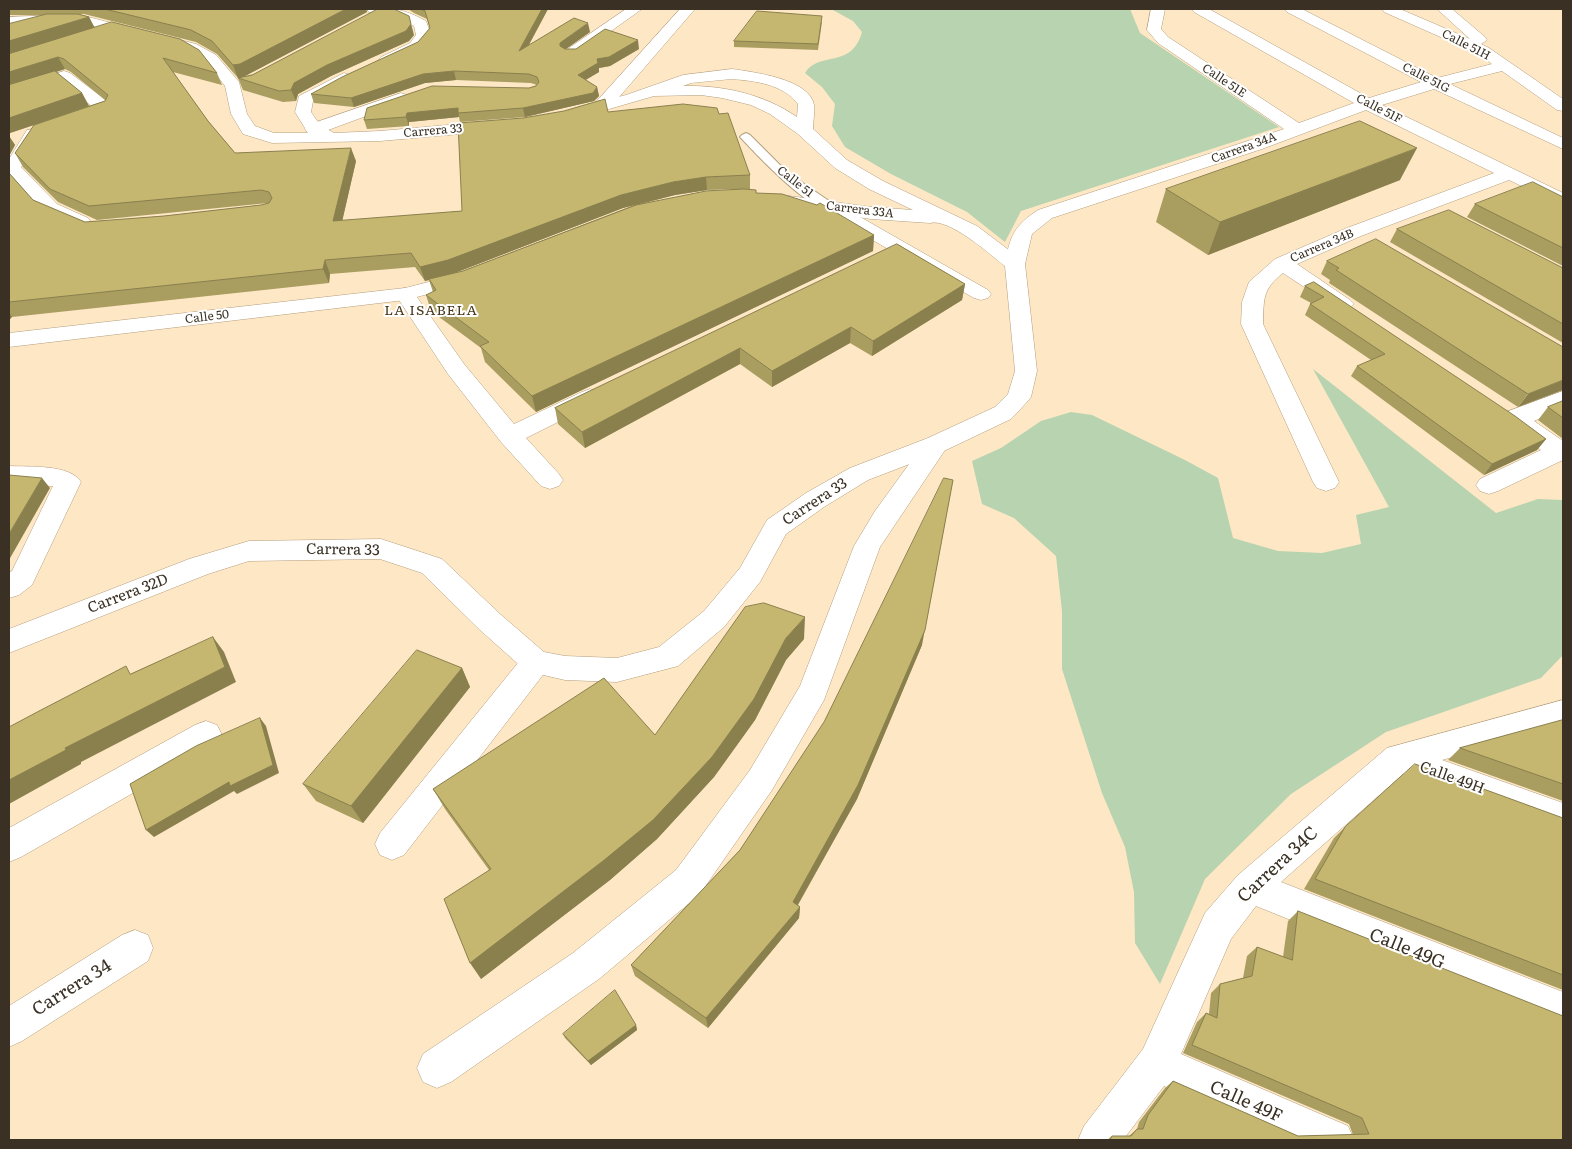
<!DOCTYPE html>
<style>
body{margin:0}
#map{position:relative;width:1572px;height:1149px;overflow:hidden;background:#fee7c5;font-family:Literata,serif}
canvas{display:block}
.frame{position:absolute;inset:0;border:10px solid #3a3124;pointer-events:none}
</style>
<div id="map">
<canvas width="1572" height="1149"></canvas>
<div class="frame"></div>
</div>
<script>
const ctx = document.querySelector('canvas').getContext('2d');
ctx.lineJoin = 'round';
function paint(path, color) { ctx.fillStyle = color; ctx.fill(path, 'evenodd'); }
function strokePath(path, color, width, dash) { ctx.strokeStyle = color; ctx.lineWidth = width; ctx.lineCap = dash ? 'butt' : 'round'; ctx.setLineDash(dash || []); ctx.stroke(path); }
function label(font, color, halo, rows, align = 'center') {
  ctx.font = font + ' Literata,serif'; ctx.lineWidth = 4; ctx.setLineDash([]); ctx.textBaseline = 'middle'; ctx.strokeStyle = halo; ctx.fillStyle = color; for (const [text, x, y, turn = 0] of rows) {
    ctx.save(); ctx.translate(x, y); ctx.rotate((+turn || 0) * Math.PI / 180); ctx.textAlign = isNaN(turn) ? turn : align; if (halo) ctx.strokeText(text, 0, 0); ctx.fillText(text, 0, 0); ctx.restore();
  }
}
paint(new Path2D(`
 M831,9H1130L1140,33L1279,127L1021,211L1005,242L967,212L891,174L845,147L832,126L835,104L822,87L805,73C820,50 851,70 862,32L853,21Z
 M1313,369L1496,513L1538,499L1563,500V655L1541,678L1386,732L1291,794L1205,879L1160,984L1135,943L1134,892L1125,847L1102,793L1062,669V611L1056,556L1014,518L982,504L972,461L1001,448L1041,421L1071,412L1092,415L1185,460L1218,478L1233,538L1278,551L1322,553L1361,544L1356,515L1389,507Z`), '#b7d3af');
const lane = new Path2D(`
 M746,133L750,135L788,173L832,203L833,206L832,209C812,214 756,154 742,139L740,137L742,135Z`);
const street = new Path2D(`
 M626,9H642L579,54H569L566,51L569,48Z
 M680,9H695L608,110H596L594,106L596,102Z
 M1151,9H1165L1161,29L1168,37L1299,123L1354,103L1194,12L1192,9H1209L1369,98L1421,82L1287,12L1285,9H1302L1437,78L1492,64L1479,54L1384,12L1382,9H1400L1470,39L1437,9H1452L1485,37L1487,40L1481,44L1489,48L1563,99V111L1557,110L1502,71L1450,84L1563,138V149L1434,89L1382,105L1563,193V206L1509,180L1361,236L1297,264L1350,300L1354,304L1350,308L1343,310L1336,308L1283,273C1262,290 1264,298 1263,324L1339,482L1335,488L1326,491L1317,488L1313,482L1241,324L1242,302L1249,282L1275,259L1347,228L1494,173L1366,110L1262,149L1052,218L1032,234L1025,264L1022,268L1015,270L1008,268L1005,264C1010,236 1014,226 1038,210L1284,129L1158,43L1147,30Z
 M64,71L70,73L111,104L113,108L111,112H99L62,82L9,99V89Z
 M401,93L407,95L409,98L407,101L320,133L314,134L308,133L305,129L308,125Z
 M33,129L39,130L42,134L21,167L57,204L88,218L91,222L88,226C75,229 55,220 44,212C31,204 20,187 9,175V159L27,130Z
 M827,200L834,202L988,290L991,294L988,298L981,300L974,298L820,210L818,206L820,202Z
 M405,288L412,290L464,364L514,424L582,392L590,389L598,392L602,397L598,402L526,438L559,474L563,480L559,486L550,489L541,486L501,442L448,374L395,294L398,290Z
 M1563,391V408L1534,421L1563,441V460L1498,491L1489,494L1480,491L1476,485L1480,479L1541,450L1506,424L1502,418L1506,412Z
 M937,436L946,438L949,444L880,547L824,700L772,790L700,894L599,979L451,1082L437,1088L423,1082L417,1068L423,1054L573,953L676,870L750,770L800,686L854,546L875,511L928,438Z
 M9,466C29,467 70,464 81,482L32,585L19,595L9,598V573L12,571L53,486L9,484Z
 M536,650L546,653L551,662L546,671L404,855L392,860L380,855L375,844L380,833L526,653Z
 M1563,700V726L1442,760L1563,803V833L1403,774L1281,882L1563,992V1030L1256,906L1231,939L1181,1054L1348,1126L1354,1140H1287L1164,1086L1123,1140H1078L1084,1126L1143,1049L1205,913L1238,875L1387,748Z
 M206,721L217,725L222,735L217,745L21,857L9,862V828L195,725Z
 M135,930L148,935L153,948L148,961L22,1041L9,1047V1006L122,935Z`);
const secondary = new Path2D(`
 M367,9C391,7 404,9 426,21L431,35C422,48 397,67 381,63L378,60L381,57L410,43L416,35L414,26L398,18L369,12Z
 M57,15L84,16L196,44L216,55L239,82L247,114L255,126L274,133H308L295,112L299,96L344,73L350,75L352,78L350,81L313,101L311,112L320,125L334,133L380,131L494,121L500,122L503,126L500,130L494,131L380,141L272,143L243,134L231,114L225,86L206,61L186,50L84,24L9,25V17Z
 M732,69C753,72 810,79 814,105C815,112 813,122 813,129L847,160L883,181L977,226L1022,260L1025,264L1037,371L1031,397L1027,402L1011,419L946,450L868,480L824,507L786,534L760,582L724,627L678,666L617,682L565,680L526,671L480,630L422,573L380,559L249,561L208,574L9,653V629L189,559L249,541L381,539L442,559L500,614L544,652L565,656L617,658L659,647L704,611L740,568L767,520L806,493L850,468L928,438L995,407L1008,394L1015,371L1005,266C989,254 950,218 930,223L871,219L782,206L780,202L782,198L789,196L871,207L913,210L869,189L835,168L798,134L770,114L751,105L722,98L701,95L654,96L571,120L565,119L563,115L565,111L626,95L683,75ZM732,79C755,81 783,84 798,104L797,117C764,94 722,85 683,86L691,83Z
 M468,272L475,274L478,278L475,282L405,300L9,347V333L405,288Z`);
strokePath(lane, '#b39e7e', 2);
strokePath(street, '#b39e7e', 1);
strokePath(secondary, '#b39e7e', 1);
paint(lane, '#fff');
paint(street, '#fff');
paint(secondary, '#fff');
paint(new Path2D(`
 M9,9H366L367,12L245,76L238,78L217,54L196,42L84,14H79L89,17L95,28L217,73L222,85L173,72L208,121L235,153L356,161L342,221L462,211L608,112L719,114L750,175V189H745L874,235L873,251L536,412L485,362L481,348L431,311L426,295L433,292L429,280L425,281L415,267L330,274L329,283L12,317L9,320V173L33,200L85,222L164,216L261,205L268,203L97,220L58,202L23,167L15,153L74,112L10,133L9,136L15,145L9,156V24L45,15H9ZM65,69L71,72L105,100V101L89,106L82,93L56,72ZM736,189L641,204L675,195L707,190ZM634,205L463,271L455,273L623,208Z
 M408,9H548L529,45L590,32L565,49H639L610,66L599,68V72L585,80L597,87L599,96L594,101L525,117L460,122L459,117L409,122V126L367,129L364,120L529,88L537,85L531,83L456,80L425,83L354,107L314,103L311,94L418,42L430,28L427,19L414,13Z
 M822,22L818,50L734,47V41Z
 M414,35L409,41L331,76L298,94L296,101L283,102L243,90L238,78Z
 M1400,180L1208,255L1156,222L1166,189Z
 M1563,197V266L1467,217L1475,204Z
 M1397,229L1563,268V343L1390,242Z
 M897,244L965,284L962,300L872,356L850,343L772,387L740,364L585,448L558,424L555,408Z
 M1327,261L1563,347L1518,407L1329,283L1330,280L1321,274Z
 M1314,282L1546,439L1537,450L1484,475L1351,376L1357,366L1371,360L1305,315L1310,304L1311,303L1300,297L1305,286Z
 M1563,401V439L1538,420L1548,407Z
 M804,639L786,660L755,720L714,777L657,839L610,880L481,979L489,870L445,809L433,789L655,735Z
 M922,645L857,799L798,905L800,907L799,918L708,1028L635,976L631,965L740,850Z
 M462,668L470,687L363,823L316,801L303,784Z
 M1563,720V801L1448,760L1460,748Z
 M1563,818V990L1304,889L1334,838L1345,827Z
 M1298,911L1563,1140H1107L1112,1136H1129L1137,1129L1139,1122L1165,1088L1173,1081L1298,1136L1353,1135L1349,1124L1183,1053L1197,1022L1206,1013L1209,1014L1211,993L1220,984L1243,978L1247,956L1257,947L1283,957L1288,921Z
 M636,1025L637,1030L591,1065L565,1038L563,1034Z`), '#a99d60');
paint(new Path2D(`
 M346,9H366L367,12L245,76L238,78L233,65Z
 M542,9H548L521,59L519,51Z
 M409,16L414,35L409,41L331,76L298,94L296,101L291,90L294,83L327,65Z
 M89,17L95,29L9,55V41Z
 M588,23L590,32L562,52V54L560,43Z
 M638,40L639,49L610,66L599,68V72L579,84L578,75L597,59Z
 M58,57L65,69L9,87V72Z
 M454,71L456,80L425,83L354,107L351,98L423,74Z
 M597,87L599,96L594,101L525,117L523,108Z
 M82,93L89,106L10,133L9,136L15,145L9,156V118Z
 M458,108L459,117L409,122V126L406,117L407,113Z
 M351,148L356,161L339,235L333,221Z
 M1417,148L1400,180L1208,255L1220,222Z
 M706,177L707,190L675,195L623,208L452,274L425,281L420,267L621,195L673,182Z
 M874,235L873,251L536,412L532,396Z
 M325,260L330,274L329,283L323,269Z
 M965,284L962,300L872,356L873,341Z
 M9,312L12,317L9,320Z
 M851,327L850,343L772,387V371Z
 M740,348V364L585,448L582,432Z
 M1563,380V390L1518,407L1528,394Z
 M1546,439L1537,450L1484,475L1492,464Z
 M42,478L50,488L9,560V534Z
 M953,480L922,645L857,799L793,913V902Z
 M805,617L804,639L786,660L755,720L714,777L657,839L610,880L481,979L470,963L786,638Z
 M213,637L224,652L236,682L81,762V764L9,804V780Z
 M462,668L470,687L363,823L351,806Z
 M260,718L266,726L279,773L237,794L234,791L154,837L146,830Z
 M800,907L799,918L708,1028L706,1018Z
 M636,1025L637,1030L591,1065L588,1061Z`), '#8a804e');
const building = new Path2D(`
 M105,9H346L240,64L233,65L212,41L191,30Z
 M378,9H394L409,16L411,24L406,31L327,65L294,83L291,90L279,91L238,78L252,75Z
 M420,9H542L519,51L574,18L588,23L560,43V46L565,49H576L605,29L638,40L609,57L597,59L598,63L578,75L597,87L593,93L523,108L458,113V108L407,113L406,117L364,120L367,108L432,86L529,88L536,86L539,82L537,77L529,74L454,71L423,74L351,98L311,94L342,77L418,42L430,28L425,11Z
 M757,11L822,16L818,44L734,41Z
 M47,14H78L89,17L9,41V24Z
 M112,22L180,39L199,50L217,73L163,58L208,121L235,153L351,148L333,221L462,211L458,123L523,118L564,111L605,99L608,112L683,104L717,108L719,114L728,113L750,175L706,177L673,182L621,195L448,260L420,267L411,253L325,260L323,269L9,302V173L33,200L85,222L164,216L261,205L269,203L272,198L269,192L261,190L89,206L50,189L15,153L34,125L105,101L108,95L64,59L58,57L9,72V54Z
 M55,71L82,93L9,118V85Z
 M1360,121L1417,148L1220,222L1166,189Z
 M1533,182L1563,197V248L1475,204Z
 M744,189L756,190V193L782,194L817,205L820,203L874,235L532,396L480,346L489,342L426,295L436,290L429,279L463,271L636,205L706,191Z
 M1449,210L1563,268V324L1397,229Z
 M1376,239L1563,347V380L1528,394L1336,270L1339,268L1327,261Z
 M897,244L965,284L873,341L851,327L772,371L740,348L582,432L555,408Z
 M1314,282L1515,416L1546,439L1492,464L1357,366L1385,354L1310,304L1324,297L1305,286Z
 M1563,401V418L1548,407Z
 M9,475L42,478L9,534Z
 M944,478L953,480L925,630L858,785L793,902L800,907L706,1018L631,965L740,850L824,722Z
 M764,603L805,617L786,638L754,699L712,757L653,820L603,861L470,963L444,899L491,869L433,789L604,678L655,735L745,607Z
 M213,637L225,667L65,748L66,750L9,780V727L41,710L126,666L130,674Z
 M417,650L462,668L351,806L303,784Z
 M260,718L273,765L230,786L229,782L146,830L130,784L196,746Z
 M1563,720V784L1460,748Z
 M1415,764L1563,818V975L1315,879L1345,827Z
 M1298,911L1563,1016V1140H1110L1112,1136H1131L1137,1129H1143L1148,1115L1173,1081L1298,1136L1369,1134L1362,1118L1192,1045L1206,1013L1217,1018L1220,984L1252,976L1257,947L1292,960Z
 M615,990L636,1025L588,1061L563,1034Z`);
paint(building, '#c5b770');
strokePath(building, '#8a804e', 1);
label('12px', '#3a3124', '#fff', [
 ["Calle 51H",1466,45,27],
 ["Calle 51G",1426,78,27],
 ["Calle 51E",1224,81,34],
 ["Calle 51F",1379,109,27],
 ["Carrera 33",433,131,-5],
 ["Carrera 34A",1244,148,-20],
 ["Calle 51",795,182,38],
 ["Carrera 33A",860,210,7],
 ["Carrera 34B",1322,246,-23],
 ["Calle 50",207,317,-7]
]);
ctx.letterSpacing = '1px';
label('14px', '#49381a', '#fff', [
 ["LA ISABELA",431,311]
]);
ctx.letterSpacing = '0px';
label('15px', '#3a3124', '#fff', [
 ["Carrera 33",815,502,-33],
 ["Carrera 33",343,550,1],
 ["Carrera 32D",128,594,-21],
 ["Calle 49H",1452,778,20]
]);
label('18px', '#3a3124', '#fff', [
 ["Carrera 34C",1278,865,-43],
 ["Calle 49G",1407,949,22],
 ["Carrera 34",72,988,-32],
 ["Calle 49F",1246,1102,24]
]);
</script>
